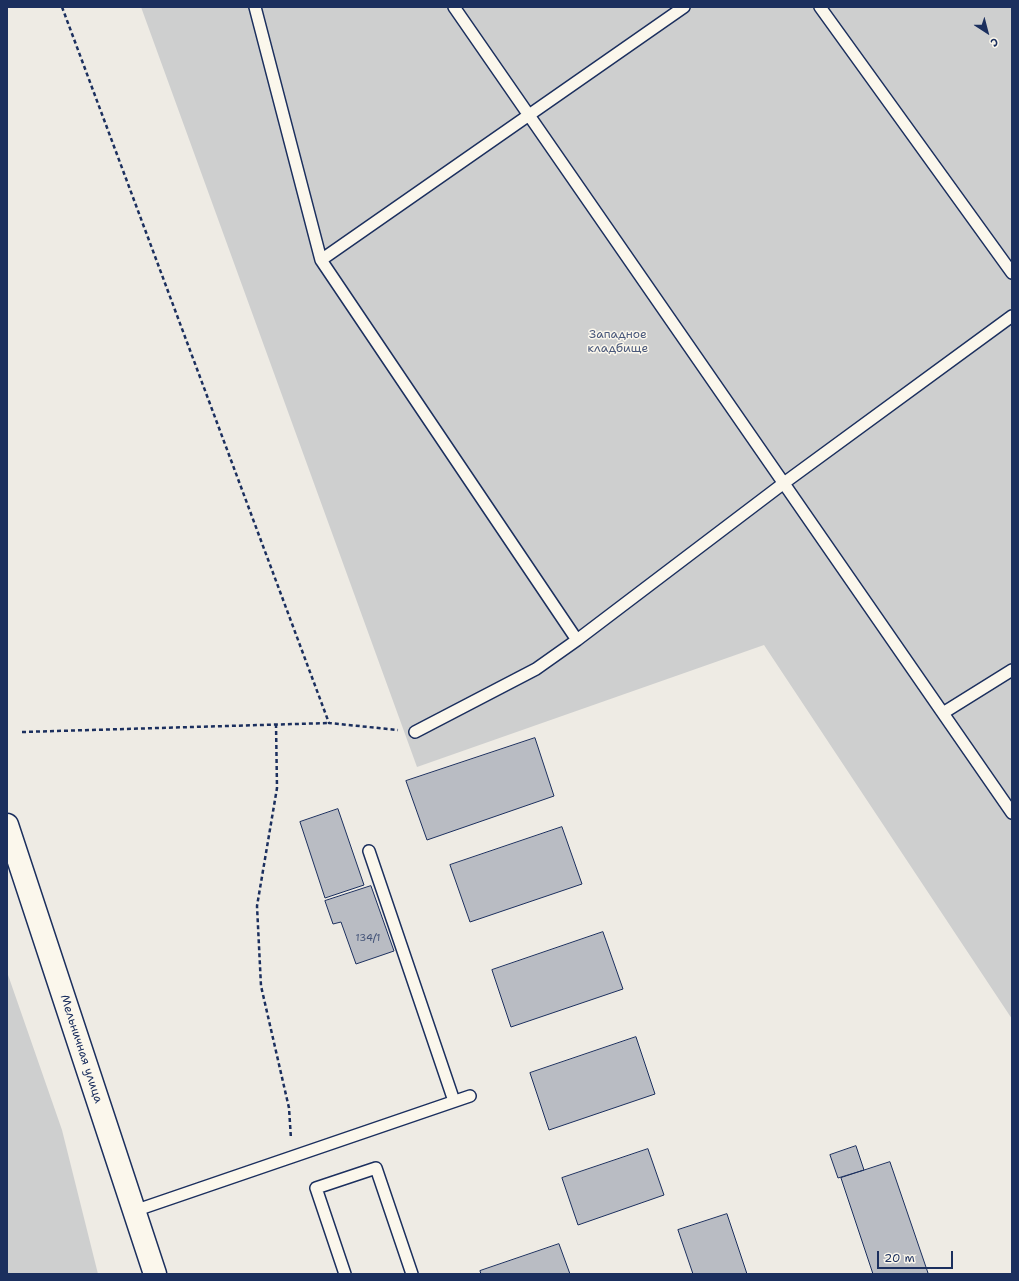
<!DOCTYPE html>
<meta charset="utf-8">
<style>
body{margin:0}
#map{position:relative;width:1019px;height:1281px;overflow:hidden;background:#eeebe4;font-family:"Shantell Sans",sans-serif}
canvas{display:block}
.frame{position:absolute;inset:0;border:8px solid #1b2f5e;pointer-events:none}
.north{position:absolute;left:967px;top:12px;width:40px;height:40px;-webkit-text-stroke:3px #fbf7ec;paint-order:stroke;rotate:144deg;font-size:11px;font-weight:700;line-height:16px;text-align:center;color:#1b2f5e}
.north::after{content:'';display:block;margin:auto;width:14px;height:18px;background:#1b2f5e;clip-path:polygon(50% 0,100% 100%,50% 72%,0 100%)}
.scale{position:absolute;left:877px;top:1251px;width:76px;height:18px;box-sizing:border-box;border:2px solid #1b2f5e;border-top:0;padding-left:5px;font-size:12px;line-height:14px;white-space:nowrap;color:#1b2f5e;-webkit-text-stroke:3px #fbf7ec;paint-order:stroke}
</style>
<div id="map">
<canvas width="1019" height="1281"></canvas>
<div class="frame"></div>
<div class="north">С</div>
<div class="scale">20 m</div>
</div>
<script>
const ctx = document.querySelector('canvas').getContext('2d');
ctx.lineJoin = 'round';
function paint(path, color) { ctx.fillStyle = color; ctx.fill(path, 'evenodd'); }
function strokePath(path, color, width, dash) { ctx.strokeStyle = color; ctx.lineWidth = width; ctx.lineCap = dash ? 'butt' : 'round'; ctx.setLineDash(dash || []); ctx.stroke(path); }
function label(font, color, halo, rows, align = 'center') {
  ctx.font = font + ' "Shantell Sans",sans-serif'; ctx.lineWidth = 3; ctx.setLineDash([]); ctx.textBaseline = 'middle'; ctx.strokeStyle = halo; ctx.fillStyle = color; for (const [text, x, y, turn = 0] of rows) {
    ctx.save(); ctx.translate(x, y); ctx.rotate((+turn || 0) * Math.PI / 180); ctx.textAlign = isNaN(turn) ? turn : align; if (halo) ctx.strokeText(text, 0, 0); ctx.fillText(text, 0, 0); ctx.restore();
  }
}
paint(new Path2D(`
 M141,7H1012V1019L764,645L417,767Z
 M7,972L62,1130L98,1274H7Z`), '#cecfcf');
const building = new Path2D(`
 M535,738L554,796L427,840L406,781Z
 M338,809L364,885L325,898L300,822Z
 M562,827L582,884L470,922L450,865Z
 M371,886L394,951L356,964L341,922L333,924L325,901Z
 M603,932L623,989L511,1027L492,970Z
 M636,1037L655,1094L549,1130L530,1073Z
 M856,1146L864,1170L838,1178L830,1155Z
 M648,1149L664,1195L578,1225L562,1178Z
 M890,1162L928,1273L925,1274H873L841,1178Z
 M727,1214L747,1274H693L678,1230Z
 M559,1244L570,1274H481L480,1271Z`);
paint(building, '#b9bcc3');
strokePath(building, '#1b2f5e', 1);
const lane = new Path2D(`
 M255,7L321,260L577,640
 M454,7L1012,813
 M820,7L1012,273
 M321,260L684,7
 M943,713L1012,670
 M415,732L536,669L577,640L784,483L1012,316
 M369,851L454,1101
 M134,1211L470,1096
 M345,1274L316,1188L376,1168L412,1274`);
const primary = new Path2D(`
 M7,825L155,1274`);
strokePath(lane, '#1b2f5e', 14);
strokePath(primary, '#1b2f5e', 25);
strokePath(new Path2D(`
 M62,7L329,723L398,730
 M276,724L277,788L257,906L261,986L289,1108L291,1139
 M22,732L329,723`), '#1b2f5e', 2.5, [4, 3]);
strokePath(lane, '#fbf7ec', 11);
strokePath(primary, '#fbf7ec', 22);
label('10px', '#425277', null, [
 ["134/1",368,938]
]);
label('12px', '#48577a', '#fbf7ec', [
 ["Западное",618,335],
 ["кладбище",618,349]
]);
label('12px', '#1b2f5e', '#fbf7ec', [
 ["Мельничная улица",81,1049,72]
]);
</script>
